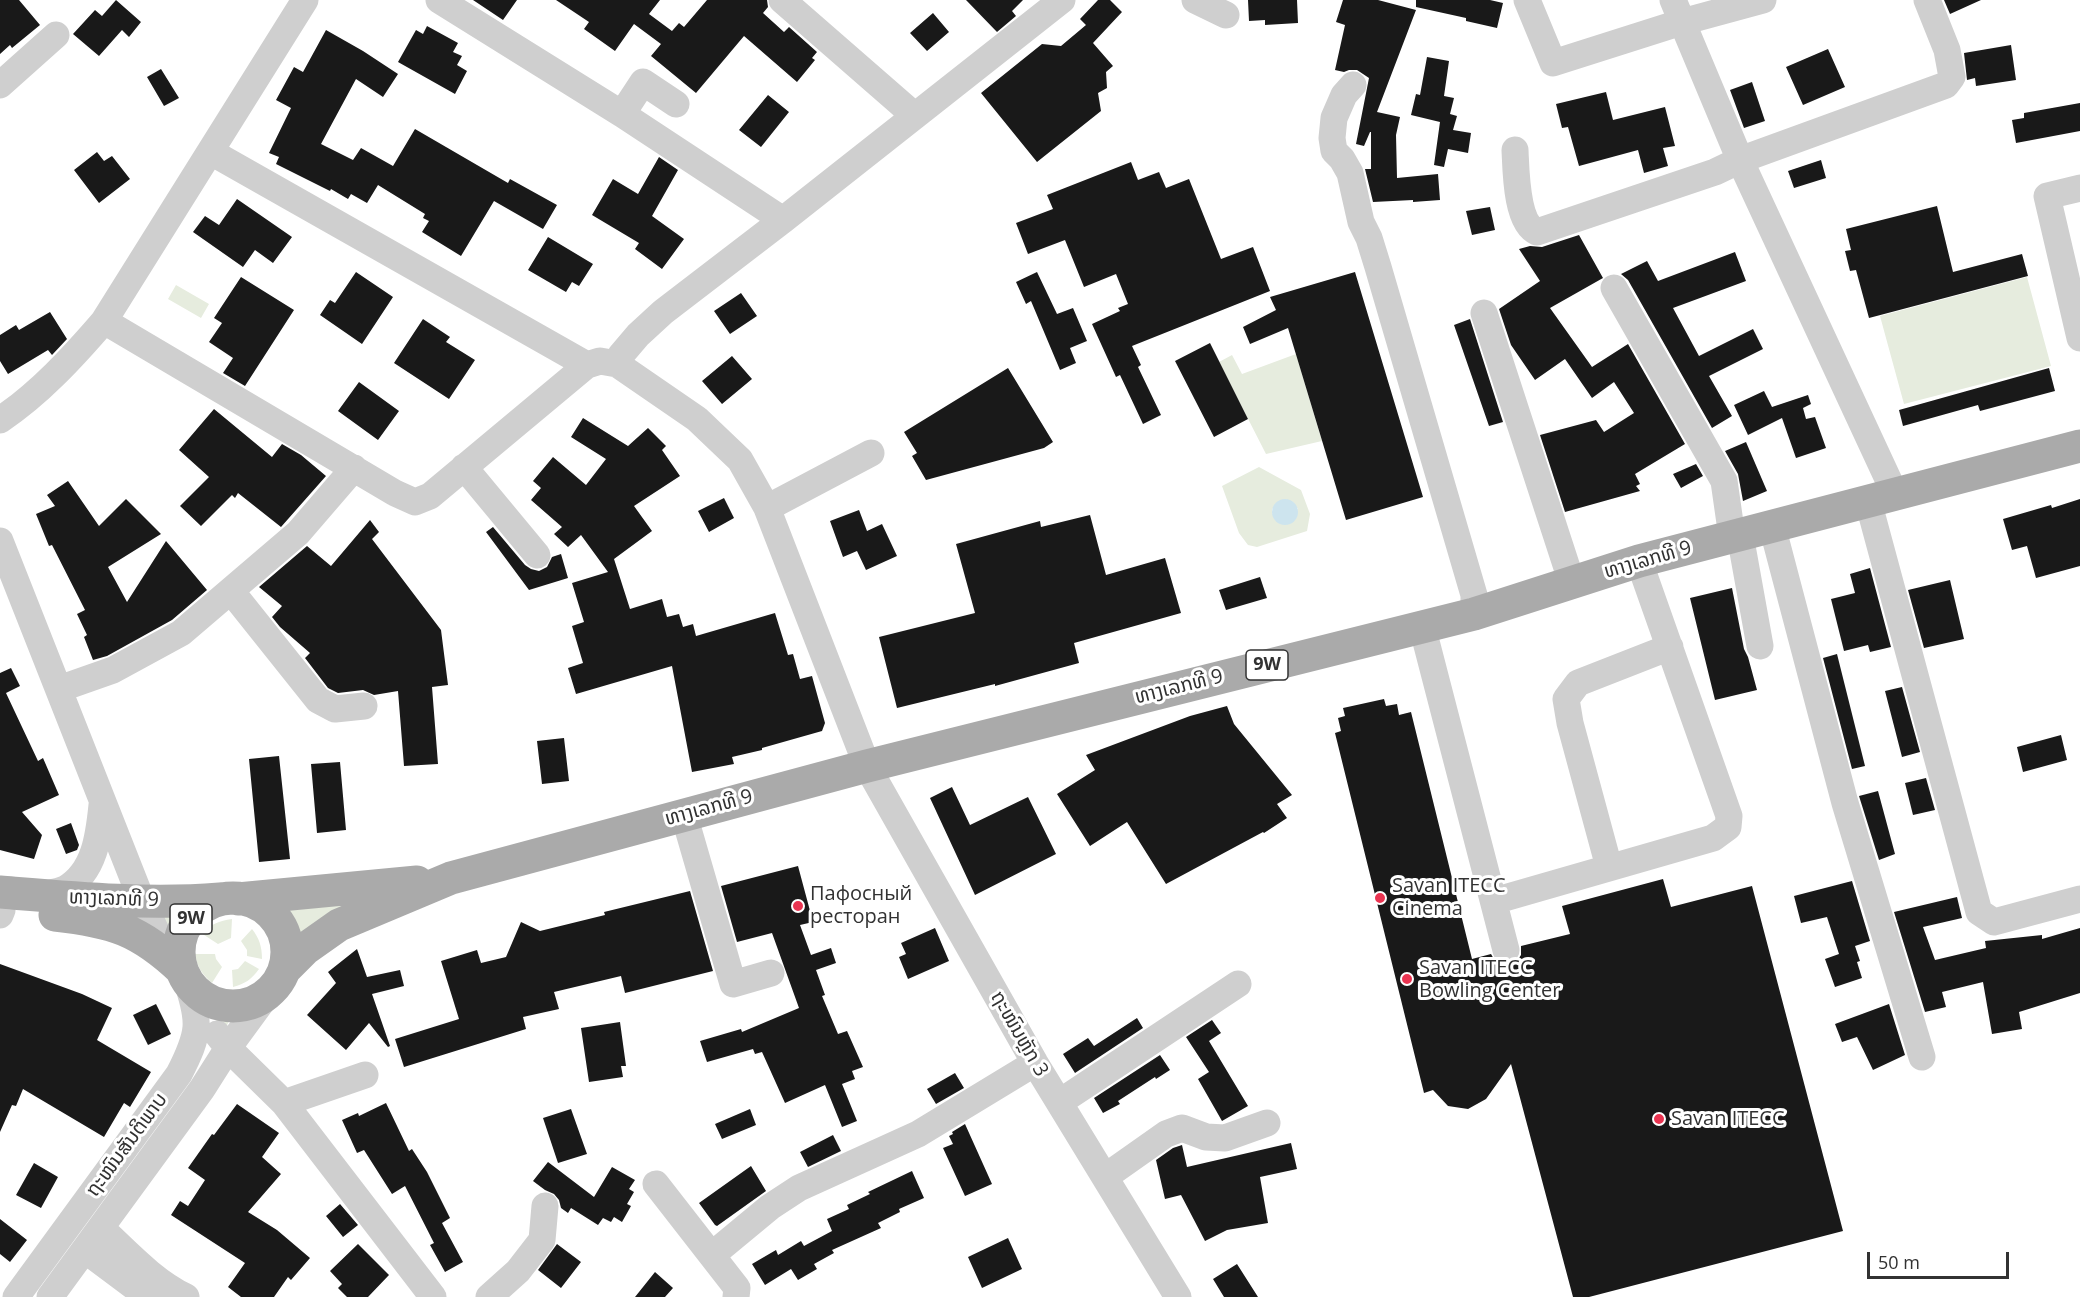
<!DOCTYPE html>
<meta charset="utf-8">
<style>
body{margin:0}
#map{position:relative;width:2080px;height:1297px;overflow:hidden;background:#fff;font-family:"Open Sans",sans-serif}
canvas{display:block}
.scale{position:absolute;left:1867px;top:1252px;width:142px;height:27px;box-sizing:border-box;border:3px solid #323232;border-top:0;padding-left:8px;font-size:18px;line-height:21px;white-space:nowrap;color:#323232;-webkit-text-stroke:4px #fff;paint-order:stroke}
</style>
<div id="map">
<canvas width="2080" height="1297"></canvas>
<div class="scale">50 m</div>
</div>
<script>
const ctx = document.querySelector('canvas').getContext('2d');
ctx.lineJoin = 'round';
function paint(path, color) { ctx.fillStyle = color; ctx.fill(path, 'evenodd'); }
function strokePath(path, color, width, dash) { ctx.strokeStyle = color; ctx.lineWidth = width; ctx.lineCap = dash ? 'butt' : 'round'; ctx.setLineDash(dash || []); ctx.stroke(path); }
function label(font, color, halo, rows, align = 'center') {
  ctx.font = font + ' "Open Sans","Noto Sans Lao",sans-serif'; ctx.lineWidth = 6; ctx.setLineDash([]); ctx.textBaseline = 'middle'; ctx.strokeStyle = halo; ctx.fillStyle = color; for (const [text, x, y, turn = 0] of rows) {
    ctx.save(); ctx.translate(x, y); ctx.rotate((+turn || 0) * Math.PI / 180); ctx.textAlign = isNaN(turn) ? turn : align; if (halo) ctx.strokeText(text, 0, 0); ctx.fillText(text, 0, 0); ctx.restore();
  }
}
paint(new Path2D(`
 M2027,277L2051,366L1904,404L1880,316Z
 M176,285L209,304L201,318L168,299Z
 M1296,354L1322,441L1266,454L1219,362L1232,355L1242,374Z
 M1259,467L1301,490L1310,514L1307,531L1257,547L1248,545L1239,533L1222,486ZM1285,499L1293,502L1298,509L1276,521L1272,513V509Z
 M372,895L293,940L283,917L277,910Z
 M158,913L183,916L171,941Z
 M232,919L231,938L218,944L201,933C211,924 219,921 232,919Z
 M252,929C259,938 262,946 262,959L247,956V950L241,941Z
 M195,954H215L216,959L222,967L212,983C202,974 197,967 195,954Z
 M245,961L259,969C252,979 245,984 233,987L232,970L238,969Z
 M211,1012L235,1014L229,1021L224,1032Z`), '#e6ecde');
paint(new Path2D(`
 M1272 512a13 13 0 1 1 26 0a13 13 0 1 1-26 0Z`), '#cde4ee');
paint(new Path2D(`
 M0,0H19L40,25L12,48L10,45L0,54Z
 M116,0L141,22L129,37L122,30L99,56L73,34L95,10L102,16Z
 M473,0H517L503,20Z
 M556,0H660L649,14L672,31L679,23L684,27L707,0H767L768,7L763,13L784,32L789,27L817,52L812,58L815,60L797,82L744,36L696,93L651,56L661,44L634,24L615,51L584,29L589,22Z
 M966,0H1023L1012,11L1016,16L997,32Z
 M1098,0H1110L1122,12L1093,43L1113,66L1106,72L1107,88L1098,93L1101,111L1037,162L981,93L1042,44L1061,46L1086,25L1080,19Z
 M1248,0H1297L1298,23L1265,25V20L1249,21Z
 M1343,0H1378L1416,10L1377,112L1400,117L1396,135L1397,178L1438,174L1440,200L1413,202V200L1373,202L1365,169H1371V132H1370L1364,146L1356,144L1369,78L1357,70H1349L1344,72L1335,70L1345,25L1336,22Z
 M1416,0H1490L1503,3L1497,28L1466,21V18L1416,7Z
 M1944,0H1981L1950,14Z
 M933,13L949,32L927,51L910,33Z
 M427,26L458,43L453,52L462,56L457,65L467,71L455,94L398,62L416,30L423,34Z
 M326,30L363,51L398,74L383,97L356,79L321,144L353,160L361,148L393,166L415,129L508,183L510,179L557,205L543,229L494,201L461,256L422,232L429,221L423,218L425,214L378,185L367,203L351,194L348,199L331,189L330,191L276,164L279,157L269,153L291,108L276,100L294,67L303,72Z
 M2011,45L2016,80L1976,86L1975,78L1967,80L1964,53Z
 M1828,49L1845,87L1803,105L1786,67Z
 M1427,57L1449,61L1444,96L1454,98L1450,114L1457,116L1453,130L1471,133L1468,153L1448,149L1444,167L1434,165L1440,122L1411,115L1416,94L1420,95Z
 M161,69L179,98L164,106L147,77Z
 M1752,82L1765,121L1744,128L1730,90Z
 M1606,92L1613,120L1665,107L1675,146L1663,148L1668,166L1644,173L1638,150L1579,166L1568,127L1562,128L1556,104Z
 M768,95L789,112L761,147L739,130Z
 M2080,103V131L2016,143L2012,120L2024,118V113Z
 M97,152L104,161L112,156L130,179L99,203L74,170Z
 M659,157L678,170L652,216L684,239L662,269L635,249L639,243L592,215L613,179L638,194Z
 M1821,160L1826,178L1794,188L1788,171Z
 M1131,162L1138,180L1159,172L1166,188L1189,179L1221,259L1253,247L1270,291L1132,346L1141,365L1138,367L1161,415L1143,424L1120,375L1116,377L1092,324L1120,311L1118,308L1128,304L1116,274L1084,287L1065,240L1028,254L1016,223L1053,209L1047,195Z
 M237,199L292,237L273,263L255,250L243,267L193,232L205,216L219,225Z
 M1937,206L1953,272L2022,254L2028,276L1869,318L1856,270L1850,271L1845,251L1851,250L1846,229Z
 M1490,207L1495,230L1472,235L1466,211Z
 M1579,235L1603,278L1550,308L1592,367L1628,344L1685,444L1635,474L1640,484L1636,486L1640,491L1565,512L1540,435L1596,420L1604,432L1634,413L1614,382L1592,398L1565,359L1535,380L1511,345L1499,309L1540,281L1519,249L1530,246L1542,247Z
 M548,237L593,264L579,286L572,282L566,292L528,270Z
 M1735,252L1746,281L1673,308L1699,356L1753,329L1763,349L1709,376L1732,416L1712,428L1628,280L1621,274L1647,261L1658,281Z
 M356,272L393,297L362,344L320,315L330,300L335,303Z
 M1037,272L1057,314L1073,308L1087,341L1070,348L1076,363L1060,370L1031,301L1026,304L1016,282Z
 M1355,272L1423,497L1346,520L1288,328L1250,344L1243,327L1276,310L1270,297Z
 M241,277L294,310L245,386L223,373L233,358L209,342L222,323L214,318Z
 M741,293L757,316L730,334L714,311Z
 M50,312L67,339L52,355L48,350L8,374L0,361V335L16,325L19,330Z
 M423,319L450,337L446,342L475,360L449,399L394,363Z
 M1470,319L1503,422L1489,426L1454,325Z
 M1210,343L1248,419L1214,437L1175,361Z
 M732,356L752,379L722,404L702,381Z
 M1008,368L1053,442L1044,448L926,480L912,456L917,453L904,432Z
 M2049,368L2055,391L1980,411L1978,405L1903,426L1899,410Z
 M359,382L399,411L378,440L338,411Z
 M1764,391L1772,407L1808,395L1811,404L1803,408L1806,419L1815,417L1826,448L1796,458L1782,418L1748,435L1734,405Z
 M214,409L272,457L282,444L301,455L326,476L281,527L238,493L235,498L232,495L201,526L180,506L209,477L179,450Z
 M583,418L628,446L648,428L666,446L662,450L680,476L634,506L652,531L614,559L630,609L662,599L667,617L679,614L683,627L693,624L696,636L775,613L788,655L793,654L800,679L812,676L825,723L822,731L762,748V750L732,757L734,764L692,772L672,666L576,694L568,668L583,663L572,626L584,622L572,583L608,572L581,535L568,547L554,534L562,527L531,500L541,488L533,481L553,457L586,485L606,459L571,437Z
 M1746,442L1767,491L1743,501L1738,474L1725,451Z
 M1696,464L1703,476L1681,488L1673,474Z
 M68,481L99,526L126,499L161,534L108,567L127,602L166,541L207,590L172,620L107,656L93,660L84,637L87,635L77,614L85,610L52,545L49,546L36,514L55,506L47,495Z
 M724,498L734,518L709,532L698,511Z
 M2080,499V566L2036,578L2027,546L2012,550L2003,519L2051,505L2052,508Z
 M859,510L867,531L882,524L897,556L866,570L857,551L843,557L830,521Z
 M1090,515L1106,575L1165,558L1181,613L1074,643L1079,663L995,686V684L897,708L879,637L975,613L956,544L1040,521L1041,527Z
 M370,520L379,532L372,539L441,630L448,685L432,687L438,764L404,766L398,691L374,695L363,690L338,693L328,688L305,658L310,653L280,627L272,617L282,606L259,587L307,546L331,566Z
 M493,527L525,565L531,569L539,571L547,567L552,557L561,554L568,578L529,590L486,532Z
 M1870,568L1891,647L1870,652L1868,645L1844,651L1831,599L1855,593L1850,574Z
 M1260,577L1267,598L1226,610L1219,590Z
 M1950,580L1964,639L1924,648L1908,590Z
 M1732,588L1744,649L1748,657L1757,690L1715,700L1690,598Z
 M1837,654L1865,766L1852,769L1823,658Z
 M11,668L20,686L6,693L38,761L43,758L59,795L22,812L42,835L34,859L0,850V673Z
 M1902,687L1920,752L1902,757L1885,691Z
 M1384,699L1386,706L1397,704L1399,715L1411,712L1472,959L1491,954L1495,961L1502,965H1509L1517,961L1521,955V946L1570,934L1562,906L1663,879L1671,907L1752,886L1843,1231L1589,1297H1573L1511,1064L1486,1099L1468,1109L1448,1106L1433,1090L1424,1093L1335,733L1341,731L1338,718L1345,716L1343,708Z
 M1227,706L1234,724L1292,795L1277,804L1287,818L1264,833L1263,832L1166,884L1127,822L1090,846L1057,794L1095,770L1086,755L1190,716Z
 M2061,735L2067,760L2023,772L2017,747Z
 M564,738L569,781L542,784L537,741Z
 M279,756L290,859L259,862L249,759Z
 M340,762L346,830L317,833L311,764Z
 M1926,778L1935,810L1913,815L1905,783Z
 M952,787L970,825L1028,797L1056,854L975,895L930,798Z
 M1878,791L1895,854L1879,860L1859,796Z
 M71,823L79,845L77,850L66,854L56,829Z
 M798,866L813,922L800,925L811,955L831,948L836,963L816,970L825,995L822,996L838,1034L847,1031L863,1067L852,1071L855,1079L842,1084L857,1121L842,1127L825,1085L785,1103L762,1052L755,1054L753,1049L707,1062L700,1041L741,1029L742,1032L799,1008L772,933L737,942L721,886Z
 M1852,881L1870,941L1855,946L1860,961L1857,962L1862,978L1835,987L1825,959L1839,954L1827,917L1801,923L1794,896Z
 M690,891L713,971L625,993L621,976L554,992L559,1009L523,1017L526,1029L404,1067L395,1039L459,1019L441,961L477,950L481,963L506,957L521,922L540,931L605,915L604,912Z
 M1957,897L1962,918L1923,927L1935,960L1986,948L1985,941L2042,935V939L2080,928V993L2019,1012L2022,1029L1992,1034L1983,982L1942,992L1946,1007L1925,1012L1894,912Z
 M935,928L949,961L908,979L899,957L906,954L901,943Z
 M357,949L367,977L400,970L404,986L372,994L390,1046L388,1047L369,1023L346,1050L307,1015L336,983L328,972Z
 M0,964L82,994L112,1008L97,1040L151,1072L130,1107L124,1103L104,1137L23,1089L16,1106L12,1105L0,1132Z
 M156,1004L171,1034L148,1045L133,1015Z
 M1889,1004L1905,1055L1873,1070L1857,1037L1842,1042L1835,1024Z
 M1137,1018L1143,1028L1075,1073L1063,1054L1088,1038L1094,1046Z
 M1212,1020L1221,1033L1209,1041L1248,1106L1222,1121L1198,1079L1209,1072L1186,1037Z
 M620,1022L626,1066H621L623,1077L589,1082L581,1028Z
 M1160,1055L1170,1070L1156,1079L1155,1077L1118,1101L1120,1104L1103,1113L1094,1098Z
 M955,1073L964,1088L936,1104L927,1089Z
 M386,1103L409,1151L412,1149L427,1172L450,1218L442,1223L463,1262L445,1272L430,1245L434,1243L405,1186L392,1194L364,1150L357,1153L342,1120L358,1113L359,1116Z
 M237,1104L279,1133L262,1157L281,1174L248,1212L277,1230L310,1258L291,1280L288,1277L274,1297H241L228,1287L245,1263L171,1215L180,1201L188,1206L205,1180L188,1168L212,1134L214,1135Z
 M571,1109L587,1154L558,1163L543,1118Z
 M750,1109L756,1125L722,1139L715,1124Z
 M965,1124L992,1184L965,1196L943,1148L953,1144L949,1136L953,1134L952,1132Z
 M833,1135L841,1151L808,1167L800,1152Z
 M1291,1143L1297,1169L1260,1177L1268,1223L1227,1230L1205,1241L1181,1195L1165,1199L1156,1160L1173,1148L1182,1145L1187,1167Z
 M548,1162L594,1197L612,1167L635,1180L629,1189L634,1192L627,1204L631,1206L622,1222L614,1217L611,1222L603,1218L598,1225L571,1208L568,1213L561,1208L559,1200L554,1194L545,1190L533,1181Z
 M34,1163L58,1177L41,1208L16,1195Z
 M751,1166L766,1191L717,1226L715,1225L699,1203Z
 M912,1171L924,1198L899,1209L900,1212L878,1223L881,1228L832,1250L834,1253L814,1264L817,1269L798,1280L791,1269L765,1285L752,1264L776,1250L778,1255L801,1241L804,1246L832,1231L827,1219L849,1209L847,1205L870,1194L868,1192Z
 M340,1204L358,1225L343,1237L326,1216Z
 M0,1219L27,1240L10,1262L0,1254Z
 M1008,1238L1022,1269L982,1288L968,1257Z
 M358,1244L389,1275L368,1297H347L338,1288L342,1284L330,1271Z
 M557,1244L581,1262L561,1288L538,1270Z
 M1237,1264L1258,1297H1224L1213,1279Z
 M655,1272L673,1288L665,1297H635Z`), '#191919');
strokePath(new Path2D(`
 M439,0L622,114L783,220
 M782,0L915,116
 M1195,0L1226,15
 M1527,0L1553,63L1682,22L1763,0
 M1673,0L1740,160L1895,494
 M0,85L56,35
 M1353,85L1344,95L1334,118L1332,138L1334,151L1342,159L1350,173L1361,222L1369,238L1378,267L1474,595V614
 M622,114L643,82L676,104
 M1515,150C1516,170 1516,223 1537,232L1715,172L1740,160L1946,85L1952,77L1947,50L1927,0
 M211,152L587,365
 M2080,188L2047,196L2080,338
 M1614,288L1724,481L1732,537
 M1484,313L1572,583
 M104,321L395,493L415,502L430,496L587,365L600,361L617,364L621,355L638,335L663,312L783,220L1062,0
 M617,364L697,419L740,460L767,508L867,766L1035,1063L1178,1297
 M0,420C39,394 73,357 104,321L305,0
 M464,467L537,555
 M1868,501L1979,912L1994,922L2080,899
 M767,508L871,453
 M1772,526L1845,803L1922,1057
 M1740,535L1760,646
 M0,541L142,901L168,957
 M231,591L318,700L335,709L364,706
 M1422,626L1506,950
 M59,689L113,670L181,633L298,533L354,468
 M684,815L733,984L771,973
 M1609,867L1570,723L1566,699L1578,683L1670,647
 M42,895C50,893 58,892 65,889C95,872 99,835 102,805
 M1494,901L1713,838L1728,827L1729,816L1639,561
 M0,915L2,910
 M217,1034L228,1048L284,1103L433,1297
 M1060,1102L1238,984
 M284,1103L365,1075
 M1105,1177L1166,1134L1182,1128L1206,1137L1225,1138L1267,1123
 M656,1184L737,1288L736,1297
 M102,1229C128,1253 153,1281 186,1297
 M85,1250L148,1297
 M712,1255L770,1207L799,1188L918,1134L1035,1063
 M16,1297L179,1074C200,1033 201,1022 186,979
 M50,1297L202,1089L228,1048L269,992
 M489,1297L518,1271L542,1240L545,1206`), '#cfcfcf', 27);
strokePath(new Path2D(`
 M0,892C73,898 147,905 220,899
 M179 952a54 54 0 1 1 108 0a54 54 0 1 1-108 0Z
 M238,899L417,882
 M55,915C112,921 140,930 182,970
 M284,970L305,949L339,925L451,878L867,766L1474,614L1639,561L2080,446`), '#aaa', 33);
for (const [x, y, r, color] of [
 [1380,898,6,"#ea3451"],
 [798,906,6,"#ea3451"],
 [1407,979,6,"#ea3451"],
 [1659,1119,6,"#ea3451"]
]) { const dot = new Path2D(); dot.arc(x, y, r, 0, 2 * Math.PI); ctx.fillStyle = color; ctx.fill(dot); strokePath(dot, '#fff', 2); }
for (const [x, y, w] of [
 [1267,665,42],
 [191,919,42]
]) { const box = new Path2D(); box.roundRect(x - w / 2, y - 15, w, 30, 4.5); ctx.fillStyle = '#fff'; ctx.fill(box); strokePath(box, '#323232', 1.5); }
label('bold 18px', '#323232', null, [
 ["9W",1267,665],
 ["9W",191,919]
]);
label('20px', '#323232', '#fff', [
 ["ທາງເລກທີ 9",1648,560,-16],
 ["ທາງເລກທີ 9",1179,687,-14],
 ["ທາງເລກທີ 9",709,808,-15],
 ["ທາງເລກທີ 9",114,899,2],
 ["ຖະໜົນຫຼັກ 3",1019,1034,60],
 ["ຖະໜົນສັນຕິພາບ",127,1145,-54]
]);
label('20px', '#323232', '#fff', [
 ["Savan ITECC",1392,886],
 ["Cinema",1392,909],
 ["Пафосный",810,894],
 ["ресторан",810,917],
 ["Savan ITECC",1419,968],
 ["Bowling Center",1419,991],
 ["Savan ITECC",1671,1119]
], 'left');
</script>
